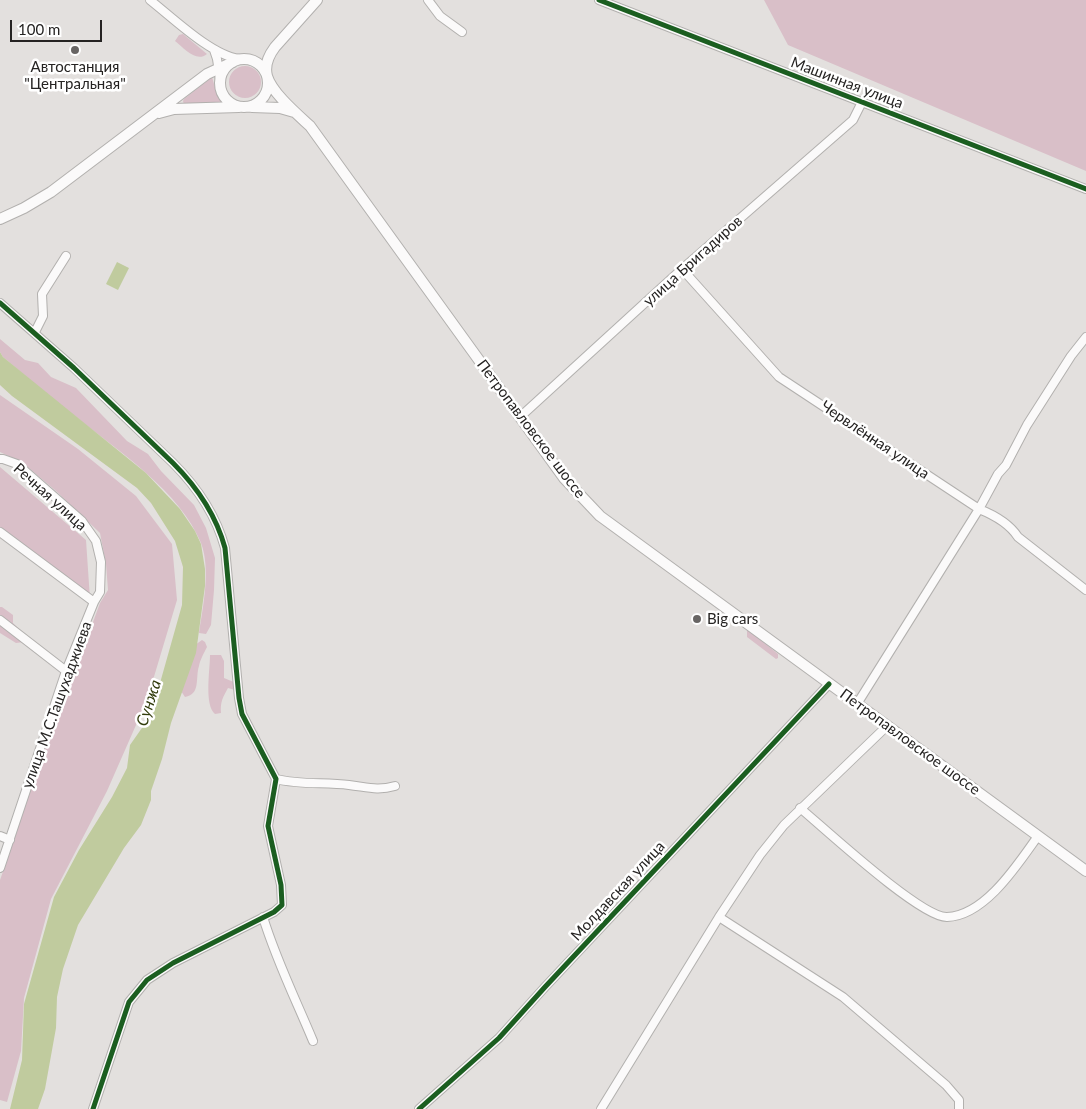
<!DOCTYPE html>
<meta charset="utf-8">
<style>
body{margin:0}
#map{position:relative;width:1086px;height:1109px;overflow:hidden;background:#e3e0de;font-family:Lato,sans-serif}
canvas{display:block}
.scale{position:absolute;left:10px;top:20px;width:92px;height:22px;box-sizing:border-box;border:2px solid #252322;border-top:0;padding-left:6px;font-size:15px;line-height:18px;white-space:nowrap;color:#252322;-webkit-text-stroke:4px #fff;paint-order:stroke}
</style>
<div id="map">
<canvas width="1086" height="1109"></canvas>
<div class="scale">100 m</div>
</div>
<script>
const ctx = document.querySelector('canvas').getContext('2d');
ctx.lineJoin = 'round';
function paint(path, color) { ctx.fillStyle = color; ctx.fill(path, 'evenodd'); }
function strokePath(path, color, width, dash) { ctx.strokeStyle = color; ctx.lineWidth = width; ctx.lineCap = dash ? 'butt' : 'round'; ctx.setLineDash(dash || []); ctx.stroke(path); }
function label(font, color, halo, rows, align = 'center') {
  ctx.font = font + ' Lato,sans-serif'; ctx.lineWidth = 5; ctx.setLineDash([]); ctx.textBaseline = 'middle'; ctx.strokeStyle = halo; ctx.fillStyle = color; for (const [text, x, y, turn = 0] of rows) {
    ctx.save(); ctx.translate(x, y); ctx.rotate((+turn || 0) * Math.PI / 180); ctx.textAlign = isNaN(turn) ? turn : align; if (halo) ctx.strokeText(text, 0, 0); ctx.fillText(text, 0, 0); ctx.restore();
  }
}
paint(new Path2D(`
 M764,0H1086V171L788,45Z
 M183,34L207,54C196,63 184,48 175,41L179,35Z
 M229 82a16 16 0 1 1 32 0a16 16 0 1 1-32 0Z
 M212,77L216,91L225,104L184,105L183,101L184,99Z
 M0,339L25,360L38,363L51,377L76,388L127,441L148,454L161,471L194,505L206,528L215,558L214,590L211,625L206,634L199,633C203,606 211,569 201,543C180,491 118,451 76,417C51,398 27,377 3,357L0,352Z
 M0,395L78,449L136,496L172,544L177,600L147,700L107,791L51,899L24,998L21,1051L7,1102L0,1100V880L12,846L38,756L59,715L100,603L108,590L106,564L100,533L56,491L23,463L0,452Z
 M0,467L86,540L90,599L0,530Z
 M0,607H2L13,615V623L25,635L24,642L16,643L0,633Z
 M747,629L778,654V658L776,659L747,637Z
 M202,640L205,642L207,647C204,653 200,660 199,666C195,678 201,694 185,697L181,691L195,645Z
 M210,655H221L224,661V678L236,683L235,690L228,688C223,697 220,702 221,713L215,714C204,705 210,670 210,655Z`), '#d9bfc8');
paint(new Path2D(`
 M117,262L129,268L118,290L106,284Z
 M0,352L3,357L146,473L180,509L195,531L201,544L205,569V586L196,653L171,723L162,759L151,791V800L141,825L124,848L78,925L63,969L57,997L56,1028L45,1089L38,1109H10L22,1060L24,1004L54,897L79,850L112,797L127,768L130,745L151,715L182,605L183,567L175,541L151,503L137,488L12,396L0,385Z`), '#c0cb9e');
const minor = new Path2D(`
 M150,0C173,18 211,55 239,59
 M428,0L440,16L462,32
 M599,0L1086,189
 M214,50L217,59L220,79
 M682,269L779,377L979,509C994,515 1009,523 1018,537L1086,590
 M0,303L74,368L173,463C197,487 216,515 225,548L239,698L242,714L276,779L268,826L281,885L282,905L274,912L173,963L147,980L129,1002L93,1109
 M35,332L43,316L42,294L66,256
 M520,417L682,269L853,120L862,102
 M0,459H3L17,464L82,521L96,541L101,562L100,592L94,602L66,671L0,868
 M0,532L94,602
 M0,620L66,671
 M857,704L979,509L998,474L1006,465L1027,425L1071,356L1086,337
 M276,779C300,785 325,782 349,785C367,787 377,791 395,786
 M800,808C824,828 921,918 947,917C985,916 1018,864 1038,836
 M0,836L10,840
 M263,917C276,960 296,1000 313,1041
 M719,917L843,997L946,1085L959,1100V1109
 M419,1109L499,1038L545,987L829,684
 M601,1109L719,917L760,855L784,825L887,726`);
const major = new Path2D(`
 M317,0L275,47C269,55 264,65 267,76C272,93 297,114 310,126L564,478L600,516L1086,871
 M220 83a24 24 0 1 1 48 0a24 24 0 1 1-48 0Z
 M252,107L280,108L294,112
 M159,113L174,109L239,107
 M0,219L24,208L51,192L207,74L233,62`);
strokePath(minor, '#b2b0ae', 10);
strokePath(major, '#b2b0ae', 12);
strokePath(minor, '#fbfafa', 8);
strokePath(major, '#fbfafa', 10);
strokePath(new Path2D(`
 M599,0L1086,189
 M0,303L74,368L173,463C197,487 216,515 225,548L239,698L242,714L276,779L268,826L281,885L282,905L274,912L173,963L147,980L129,1002L93,1109
 M419,1109L499,1038L545,987L829,684`), '#1b5e20', 5);
for (const [x, y, r, color] of [
 [75,50,5,"#686564"],
 [697,619,5,"#686564"]
]) { const dot = new Path2D(); dot.arc(x, y, r, 0, 2 * Math.PI); ctx.fillStyle = color; ctx.fill(dot); strokePath(dot, '#fff', 2); }
label('15px', '#252322', '#fff', [
 ["Автостанция",75,67],
 ["\"Центральная\"",75,84],
 ["Big cars",707,619,"left"]
]);
label('15px', '#252322', '#fff', [
 ["Машинная улица",847,83,21],
 ["улица Бригадиров",693,261,-42],
 ["Петропавловское шоссе",531,429,53],
 ["Червлённая улица",875,440,34],
 ["Речная улица",50,497,42],
 ["улица М.С.Ташухаджиева",57,705,-70],
 ["Петропавловское шоссе",910,742,36],
 ["Молдавская улица",618,891,-47]
]);
label('italic 16px', '#323c0c', '#fff', [
 ["Сунжа",149,703,-72]
]);
</script>
